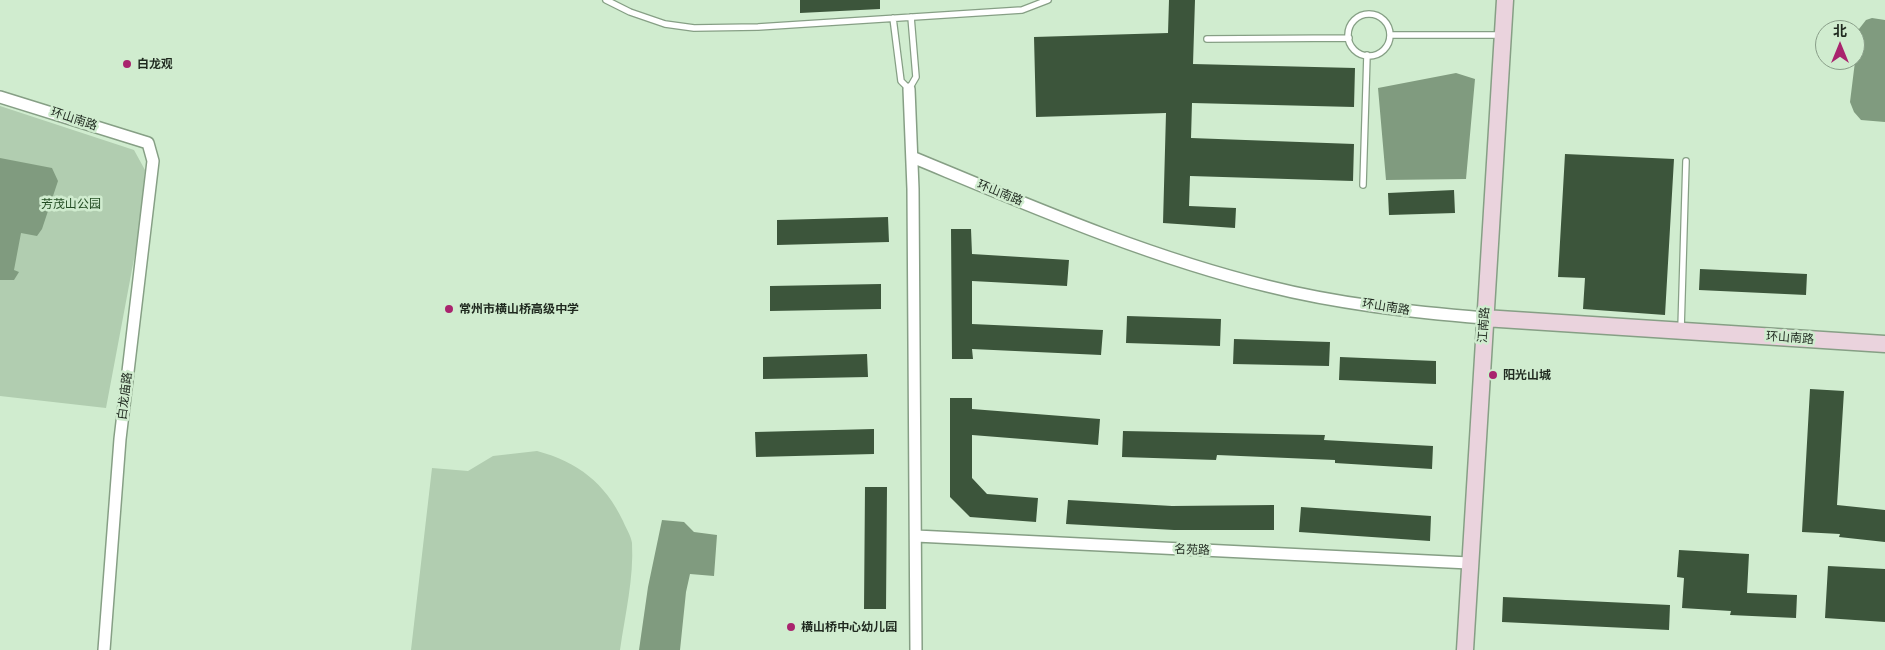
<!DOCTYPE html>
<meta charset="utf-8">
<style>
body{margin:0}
#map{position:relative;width:1885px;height:650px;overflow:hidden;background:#d0eccf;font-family:Quicksand,"Noto Sans SC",sans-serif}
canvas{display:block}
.north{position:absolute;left:1815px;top:20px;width:50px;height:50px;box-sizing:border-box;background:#d0eccf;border:1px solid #899e89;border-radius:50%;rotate:0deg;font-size:14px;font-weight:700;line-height:20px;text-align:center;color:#1f291f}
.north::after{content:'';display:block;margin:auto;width:18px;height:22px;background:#a9246e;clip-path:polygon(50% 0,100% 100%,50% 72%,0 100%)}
</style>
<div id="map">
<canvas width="1885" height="650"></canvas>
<div class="north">北</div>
</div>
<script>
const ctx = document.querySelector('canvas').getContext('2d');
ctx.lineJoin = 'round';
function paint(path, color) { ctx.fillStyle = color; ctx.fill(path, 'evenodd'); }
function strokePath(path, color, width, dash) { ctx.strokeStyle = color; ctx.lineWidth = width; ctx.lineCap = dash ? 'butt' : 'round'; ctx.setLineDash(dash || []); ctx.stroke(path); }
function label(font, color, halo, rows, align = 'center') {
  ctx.font = font + ' Quicksand,"Noto Sans SC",sans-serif'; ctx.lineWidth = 5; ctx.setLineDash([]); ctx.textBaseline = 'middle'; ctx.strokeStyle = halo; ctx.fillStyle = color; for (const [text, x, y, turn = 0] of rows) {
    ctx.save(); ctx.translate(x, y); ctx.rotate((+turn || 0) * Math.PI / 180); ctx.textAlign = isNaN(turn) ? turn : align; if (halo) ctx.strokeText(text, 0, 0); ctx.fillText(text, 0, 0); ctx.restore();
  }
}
paint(new Path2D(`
 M0,106L134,150L145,170L140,227L106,408L0,396Z
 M537,451C578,462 605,483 623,521C626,528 631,536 632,543C634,578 625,615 620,650H411L432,468L468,471L493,456Z`), '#b1cdb0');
paint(new Path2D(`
 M1872,18L1885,20V122L1861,120L1854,112L1850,102L1859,29L1866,20Z
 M1456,73L1475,79L1466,179L1386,180L1378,88Z
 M0,158L52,168L58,181L42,229L37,236L21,233L14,270L19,272L14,280H0Z
 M662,520L684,522L694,532L717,535L714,576L690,574L686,592L680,650H639L648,587Z`), '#809b7f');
paint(new Path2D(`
 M800,0H880V9L800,13Z
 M1169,0H1195L1193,64L1355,68L1354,107L1192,103L1191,138L1354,144L1353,181L1190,176L1189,206L1236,208L1235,228L1163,223L1166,113L1036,117L1034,37L1168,33Z
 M1565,154L1674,159L1665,315L1583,309L1585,278L1558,277Z
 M1454,190L1455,213L1389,215L1388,193Z
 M888,217L889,242L777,245V220Z
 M951,229H971L972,254L1069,260L1067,286L972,281V324L1103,330L1101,355L972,349L973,359H952Z
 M1700,269L1807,274L1806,295L1699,290Z
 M881,284V309L770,311V286Z
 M1127,316L1221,319L1220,346L1126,343Z
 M1234,339L1330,342L1329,366L1233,364Z
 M867,354L868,377L763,379V357Z
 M1340,357L1436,361V384L1339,380Z
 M1810,389L1844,391L1837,505L1885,510V542L1839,537L1840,534L1802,532Z
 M950,398H972V409L1100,419L1098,445L972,435V478L987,494L1038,498L1036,522L970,517L950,497Z
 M874,429V454L756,457L755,432Z
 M1123,431L1325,435L1324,440L1433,446L1432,469L1335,463V460L1217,455L1216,460L1122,457Z
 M865,487H887L886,609H864Z
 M1068,500L1172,506L1274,505V530H1174L1066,524Z
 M1301,507L1431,516L1430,541L1299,532Z
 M1679,550L1749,554L1747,593L1797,595L1796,618L1730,615L1731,611L1682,608L1684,578L1677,577Z
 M1828,566L1885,569V622L1825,618Z
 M1503,597L1670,605L1669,630L1502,622Z`), '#3c553b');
const lane = new Path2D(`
 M606,0L630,12L665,24L694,28L758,27L1022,10L1048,0
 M1348 35a21 21 0 1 1 42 0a21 21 0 1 1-42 0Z
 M893,18L901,81L909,89L916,77L911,17
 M1390,35H1501
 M1207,39L1349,38
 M1363,185L1367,55
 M1681,329L1686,161`);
const street = new Path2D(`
 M909,89L913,189L916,650
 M0,97L148,143L153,161L120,439L104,650
 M912,157C1028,205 1145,256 1267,286C1338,304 1412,312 1484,318
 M916,536L1469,563`);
const secondary = new Path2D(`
 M1484,318L1885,344
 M1465,650L1505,0`);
strokePath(lane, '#869f85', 8);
strokePath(street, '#869f85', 14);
strokePath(secondary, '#869f85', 19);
strokePath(lane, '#fff', 5.5);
strokePath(street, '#fff', 11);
strokePath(secondary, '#ead3dd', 16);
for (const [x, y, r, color] of [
 [127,64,5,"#a9246e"],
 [449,309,5,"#a9246e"],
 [1493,375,5,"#a9246e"],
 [791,627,5,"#a9246e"]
]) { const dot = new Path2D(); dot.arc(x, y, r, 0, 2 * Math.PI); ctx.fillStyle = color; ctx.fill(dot); strokePath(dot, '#d0eccf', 2); }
label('bold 12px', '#1f291f', '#d0eccf', [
 ["白龙观",137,64],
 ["常州市横山桥高级中学",459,309],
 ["阳光山城",1503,375],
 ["横山桥中心幼儿园",801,627]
], 'left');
label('12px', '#1f291f', '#d0eccf', [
 ["环山南路",74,119,18],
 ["环山南路",1000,193,22],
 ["环山南路",1386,307,9],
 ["江南路",1484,325,-86],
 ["环山南路",1790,338,4],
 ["白龙庙路",125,396,-83],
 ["名苑路",1192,550,2]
]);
label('12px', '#234d23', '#d0eccf', [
 ["芳茂山公园",71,204]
]);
</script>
